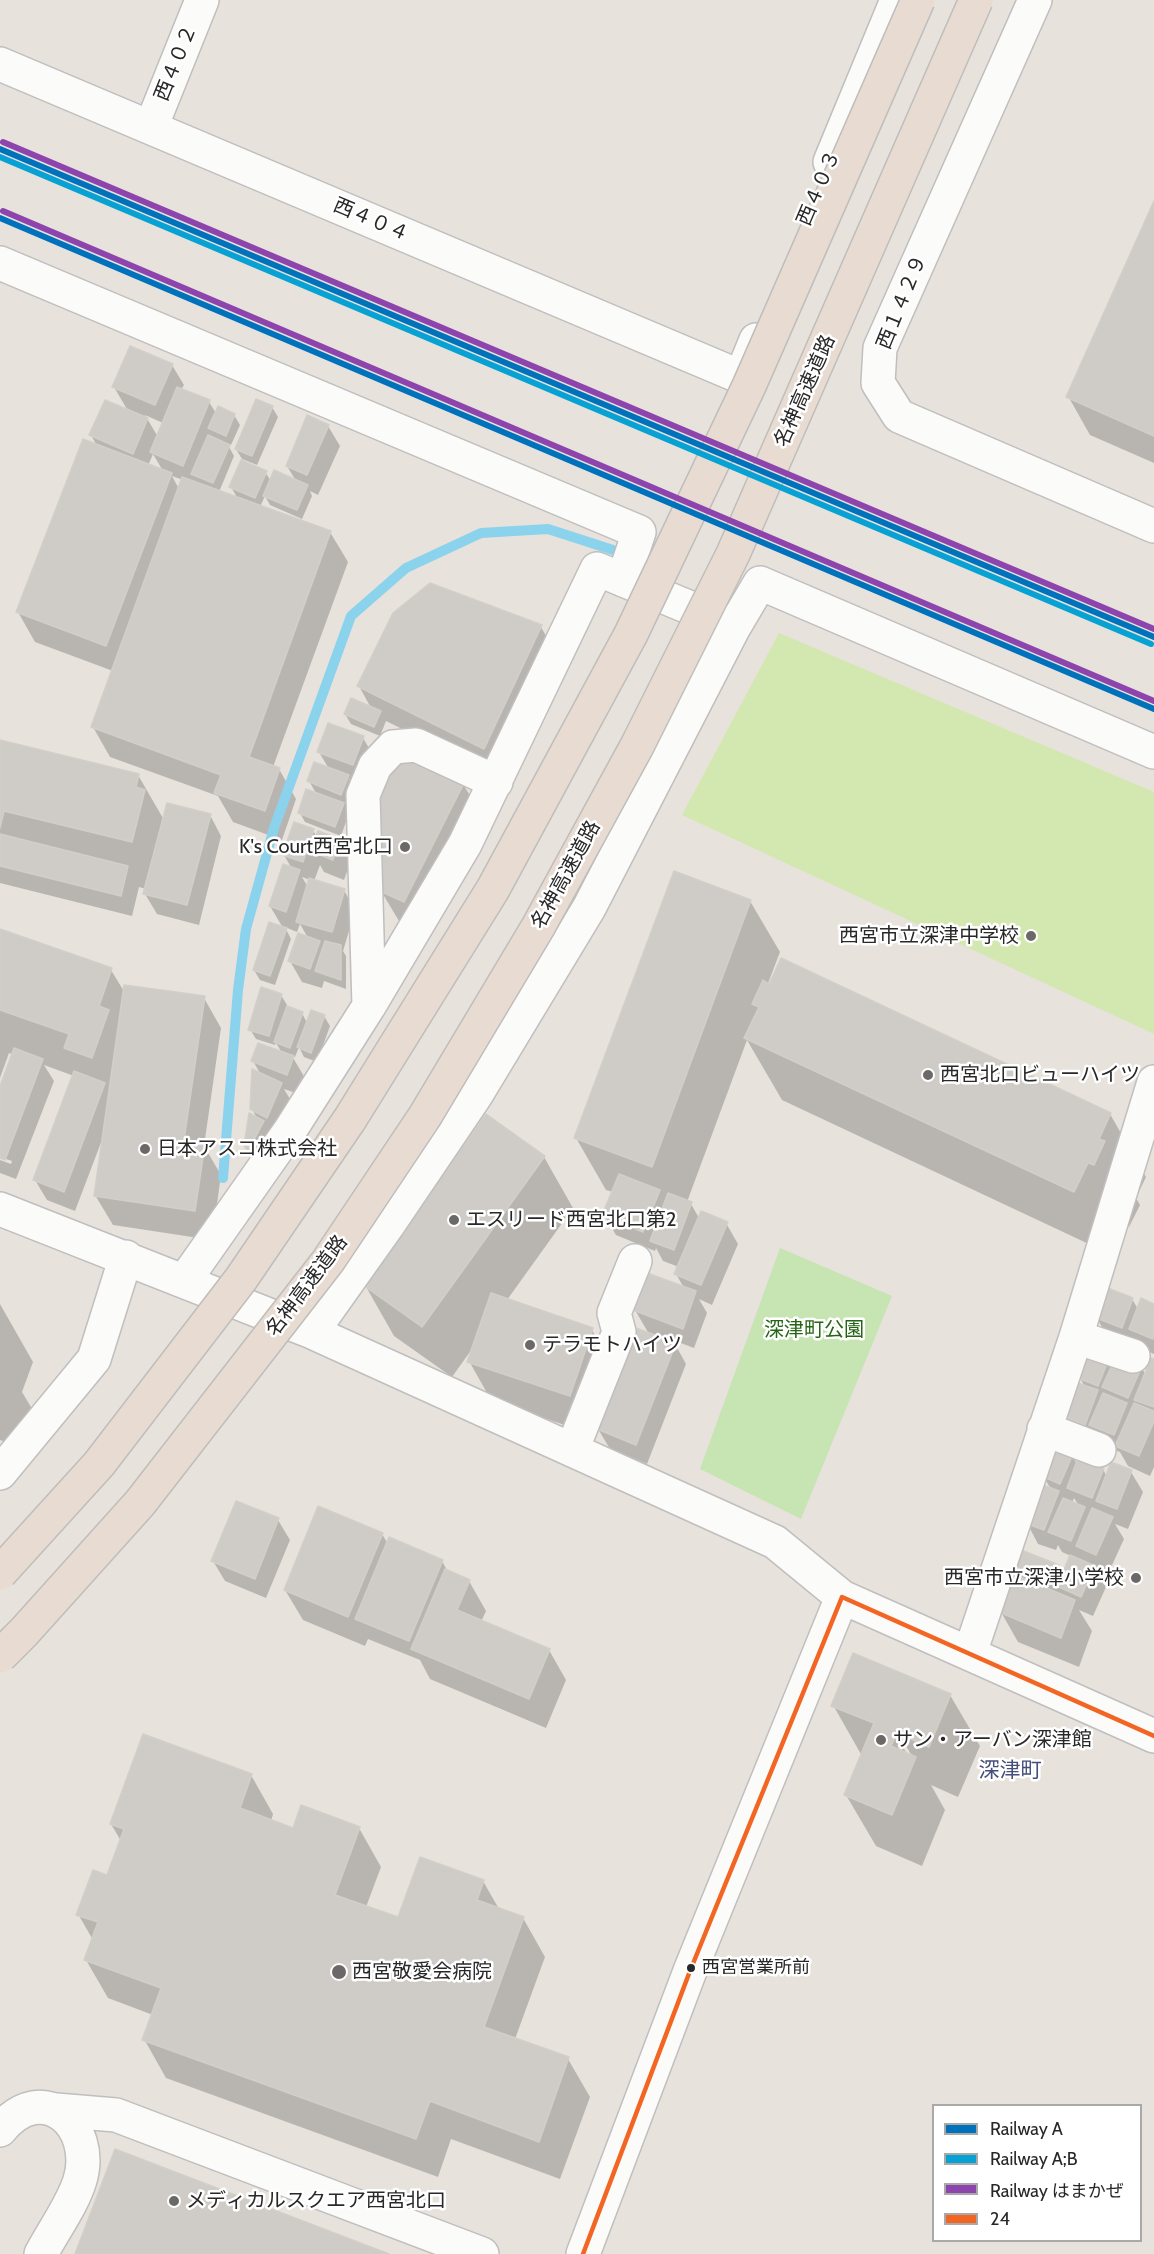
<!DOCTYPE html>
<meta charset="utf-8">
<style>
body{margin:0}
#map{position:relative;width:1154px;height:2254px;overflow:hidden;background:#e7e2dc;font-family:Cabin,"Noto Sans JP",sans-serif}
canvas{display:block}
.legend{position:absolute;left:932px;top:2104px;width:210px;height:138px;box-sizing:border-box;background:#fff;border:2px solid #a9a9a9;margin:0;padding:8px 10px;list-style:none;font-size:18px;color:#282828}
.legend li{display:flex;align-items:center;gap:12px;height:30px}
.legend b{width:30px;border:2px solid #a9a9a9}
</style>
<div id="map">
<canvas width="1154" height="2254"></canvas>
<ul class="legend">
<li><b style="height:8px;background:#0072bc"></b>Railway A</li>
<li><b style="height:8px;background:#08a1d4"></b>Railway A;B</li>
<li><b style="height:8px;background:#8e44ad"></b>Railway はまかぜ</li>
<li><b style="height:8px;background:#f26522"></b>24</li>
</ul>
</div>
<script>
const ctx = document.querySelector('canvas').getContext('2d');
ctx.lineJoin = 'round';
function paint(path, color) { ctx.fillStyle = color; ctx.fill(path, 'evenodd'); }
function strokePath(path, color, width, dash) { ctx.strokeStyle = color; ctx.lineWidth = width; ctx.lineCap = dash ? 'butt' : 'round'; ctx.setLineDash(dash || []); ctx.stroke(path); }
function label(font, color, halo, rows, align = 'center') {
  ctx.font = font + ' Cabin,"Noto Sans JP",sans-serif'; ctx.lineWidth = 5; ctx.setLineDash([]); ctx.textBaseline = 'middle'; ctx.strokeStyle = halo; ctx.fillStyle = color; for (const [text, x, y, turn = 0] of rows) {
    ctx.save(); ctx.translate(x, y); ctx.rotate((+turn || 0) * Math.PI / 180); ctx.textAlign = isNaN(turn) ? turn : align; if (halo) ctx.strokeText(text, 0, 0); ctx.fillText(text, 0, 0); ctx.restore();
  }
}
paint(new Path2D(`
 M780,1248L892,1296L801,1519L700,1469Z`), '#c7e4b3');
paint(new Path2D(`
 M779,633L1154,792V1034L682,815Z`), '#d3e8b0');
paint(new Path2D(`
 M1154,204V463L1090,435L1068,396Z
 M172,365L184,385L181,390L209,402L216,413L234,415L240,425L231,445L227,443L234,456L219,492L238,499L231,487L265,472L271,481H296L287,466L328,426L340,446L318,495L310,491L312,496L302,519L270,505L265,496L260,507L330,532L348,562L273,767L279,769L296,799L282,840L233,822L218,796L110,757L93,727L113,671L35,642L18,612L97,446L91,435L128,411L114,387ZM145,415L163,423L158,437ZM153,454L163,471L148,466ZM172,476L183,480L179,489Z
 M272,407L278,417L257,465L242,459L236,449Z
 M541,627L558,657L501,778L386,721L380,736L351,724L345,714L371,708L359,686Z
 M363,738L375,758L365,785L349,779L359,797L349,813L341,836L305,822L300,813L317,795L309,781L329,769L319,752Z
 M0,742L138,775L164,820L210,815L221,836L199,925L157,914L145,894L146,889L139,887L132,916L0,883Z
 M463,784L481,814L421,931L399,921L381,891Z
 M313,830L317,838L339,841L351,861L344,880L324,872L320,865L314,881L344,890L355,911L343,951L346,956V989L324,981L322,988L302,982L290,961L308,938L300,924L297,932L285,927L291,939L275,985L260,980L254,970L283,928L270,906L292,869L284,855ZM302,877L310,880L308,887Z
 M750,901L780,952L767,986L1110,1114L1146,1177L1136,1198L1140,1205L1129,1227L1124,1224L1110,1254L782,1100L747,1040L687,1202L691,1204L699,1218L726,1223L738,1244L712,1305L699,1299L707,1313L694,1348L662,1336L661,1339L675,1344L686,1364L647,1464L610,1449L598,1429L649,1334L635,1310L684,1288L676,1274L679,1267L663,1261L656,1248L655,1251L616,1235L604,1215L613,1192L606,1190L576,1138Z
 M0,931L111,970L125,993L204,998L221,1028L204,1146L221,1175L212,1240L113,1225L95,1195L102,1140L75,1211L47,1200L35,1180L74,1076L44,1065L54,1081L16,1179L0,1173V1160L11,1164L12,1161L0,1157V1090L14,1055L9,1053L0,1078Z
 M281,995L287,1005L286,1008L302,1013L307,1023L324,1016L330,1026L317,1062L304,1057L299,1047L295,1057L292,1056L305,1078L299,1094L284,1089L293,1104L258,1167L246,1146L258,1120L252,1109L261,1075L253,1061L282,1053L276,1043L275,1045L256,1039L250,1029Z
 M544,1157L573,1208L507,1300L592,1330L614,1368L591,1434L491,1400L469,1361L472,1349L452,1377L394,1336L365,1285Z
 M1132,1299L1138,1309L1142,1300L1154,1305V1354L1142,1349L1137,1340L1134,1347L1108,1337L1096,1317Z
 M0,1304L33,1362L22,1392L34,1412L20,1448L0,1440Z
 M1090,1350L1141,1367L1146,1375L1154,1361V1467L1150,1476L1128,1466L1120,1452L1075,1436L1064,1416L1085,1387L1080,1378Z
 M1072,1455L1077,1464L1103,1469L1107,1477L1131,1472L1143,1492L1128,1529L1115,1524L1124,1539L1108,1574L1095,1569L1106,1587L1093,1616L1079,1610L1092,1631L1079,1667L1018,1642L1001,1612L1022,1579L1016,1568L1058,1566L1063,1575L1071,1556L1062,1552L1058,1545L1056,1550L1038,1544L1027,1523L1051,1489L1043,1476ZM1074,1498L1079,1506L1072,1503Z
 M278,1520L290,1540L266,1598L225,1581L213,1561Z
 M382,1534L388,1544L442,1561L448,1572L469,1581L486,1611L481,1622L549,1650L566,1680L546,1728L430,1679L420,1660L368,1639L365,1646L303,1620L285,1590Z
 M950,1695L980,1746L958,1797L931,1785L945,1810L922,1866L876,1846L846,1795L862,1756L833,1705ZM894,1726L912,1756H908L892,1727Z
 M251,1775L273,1814L271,1821L294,1830L359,1828L381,1867L366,1907L399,1919L483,1881L499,1909L523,1918L545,1957L515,2039L568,2059L590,2097L560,2179L451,2139L438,2177L166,2078L144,2039L153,2015L108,1998L86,1960L93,1940L78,1914L108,1877L121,1841L111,1824Z`), '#0003');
strokePath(new Path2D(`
 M223,1178L238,990L246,929L274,828L351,616L406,568L481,533L548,529L613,550`), '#8bd3ed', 10);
const building = new Path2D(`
 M1154,201V436L1066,397Z
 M130,346L173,364L155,405L112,387Z
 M177,387L210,400L183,466L150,452Z
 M256,399L273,406L252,456L235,449Z
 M105,400L148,418L133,454L89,435Z
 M218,406L235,414L226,436L208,428Z
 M307,415L329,425L307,475L286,466Z
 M208,435L230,445L213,483L191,474Z
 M83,439L172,473L106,646L16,612Z
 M241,460L267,471L255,498L229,487Z
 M274,470L308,485L297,510L263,496Z
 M182,477L331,531L249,757L280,768L265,811L214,793L221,775L91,727Z
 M430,583L542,625L484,749L357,686L393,613Z
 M351,698L381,711L374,727L344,714Z
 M328,723L364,736L353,765L317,752Z
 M0,740L139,774L136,787L145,790L132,842L4,811L0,828Z
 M419,760L464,783L404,902L380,891L378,803L397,762Z
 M314,762L349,775L341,795L307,781Z
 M306,789L344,803L335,827L298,813Z
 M167,803L211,814L187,905L143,894Z
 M294,822L314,829L303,862L282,855Z
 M318,831L340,839L333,860L310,851Z
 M0,834L128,866L121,896L0,866Z
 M283,864L300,870L286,912L269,906Z
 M674,871L751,900L652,1167L574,1138Z
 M309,878L345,889L332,932L296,922Z
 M269,922L287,928L270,976L253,970Z
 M0,929L112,968L99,1006L109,1010L92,1058L64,1048L69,1034L0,1010Z
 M298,933L320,941L310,969L288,961Z
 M325,941L341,945V980L315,971Z
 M781,958L1111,1113L1099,1139L1105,1141L1094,1165L1088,1163L1074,1192L744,1038L759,1007L752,1004L763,980L769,984Z
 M124,985L205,996L184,1140L205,1144L195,1211L94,1196Z
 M261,987L282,994L269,1036L248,1030Z
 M287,1006L303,1012L290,1048L274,1042Z
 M311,1010L325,1015L311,1053L297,1047Z
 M258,1043L294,1056L287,1075L251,1061Z
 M14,1048L43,1059L5,1160L0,1158V1086Z
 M252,1069L282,1083L267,1118L250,1109Z
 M74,1071L105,1083L64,1192L33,1180Z
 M249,1113L264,1121L248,1151L244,1146Z
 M486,1114L545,1156L422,1327L363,1285Z
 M619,1174L660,1190L643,1232L602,1215Z
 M668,1193L692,1202L674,1250L650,1241Z
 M701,1211L728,1222L701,1285L674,1274Z
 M647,1273L696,1291L683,1329L633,1310Z
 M1105,1287L1133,1298L1122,1328L1094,1317Z
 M491,1293L593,1328L570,1396L467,1362Z
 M1141,1298L1154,1304L1153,1339L1129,1329Z
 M636,1328L676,1343L636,1445L597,1429Z
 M1089,1348L1110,1356L1098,1386L1078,1378Z
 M1117,1354L1142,1366L1128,1398L1102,1387Z
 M1151,1358L1154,1359V1407L1134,1400Z
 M1075,1382L1098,1390L1085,1425L1062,1416Z
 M1103,1393L1127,1403L1114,1435L1089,1425Z
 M1134,1403L1154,1411V1421L1139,1456L1115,1446Z
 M1054,1446L1073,1454L1060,1484L1042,1476Z
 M1078,1458L1104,1468L1092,1498L1067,1488Z
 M1111,1462L1132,1470L1117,1509L1096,1501Z
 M1040,1484L1059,1491L1044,1530L1025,1523Z
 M1063,1498L1085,1507L1071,1541L1048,1532Z
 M236,1501L279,1518L255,1579L211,1561Z
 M318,1506L383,1533L348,1617L284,1590Z
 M1092,1508L1113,1517L1096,1555L1076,1546Z
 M389,1537L443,1560L409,1641L355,1619Z
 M1021,1550L1059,1565L1051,1584L1014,1568Z
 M1070,1555L1095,1566L1081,1597L1057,1586Z
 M445,1569L470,1580L457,1610L550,1649L529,1699L411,1649Z
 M1013,1574L1075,1600L1061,1638L999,1612Z
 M853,1653L951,1694L929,1747L897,1733L891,1746L916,1757L892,1815L844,1795L874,1723L831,1706Z
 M143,1734L252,1774L240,1808L293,1828L301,1805L360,1827L335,1895L398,1917L420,1857L484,1880L477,1900L524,1917L484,2027L569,2057L539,2142L430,2101L416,2139L142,2040L161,1988L84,1960L98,1922L76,1915L93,1870L107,1875L124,1829L110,1824Z
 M115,2149L389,2254H75Z`);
paint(building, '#cfccc8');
strokePath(building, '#d2cec8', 1.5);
const minor = new Path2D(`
 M1035,0L880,348L878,383L899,416L1154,526
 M0,64L741,377L756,340
 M151,127L202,0
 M830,162L897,0
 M0,263L639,532L623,580
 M369,1006L363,795L375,766L393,747L416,745L496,782
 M0,1209L312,1332L775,1542L842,1597L1154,1736
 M185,1280L289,1132L369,1006L465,844L597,569L729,624
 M312,1332L388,1225L476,1095L589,908L734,627L760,583L1154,752
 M1076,1337L1133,1356
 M1044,1429L1099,1450
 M572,1450L619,1332L614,1313L635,1261
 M0,1473L94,1359L126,1257
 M970,1653L1076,1337L1154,1082
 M56,2110L116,2115L482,2254
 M0,2130C43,2077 96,2126 80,2180C73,2204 53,2231 41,2254
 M583,2254L690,1971L842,1597`);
strokePath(minor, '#c0bebe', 36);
strokePath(minor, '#fbfbfa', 33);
const highwayBridge = new Path2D(`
 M0,1573L99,1464L241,1279L350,1119L493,889L631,634L749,386L918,0
 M0,1656L24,1632L140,1503L328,1261L425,1116L538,927L637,746L733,554L976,0`);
strokePath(highwayBridge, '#bfbdbb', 36, []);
strokePath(highwayBridge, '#e8dcd2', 33);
strokePath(new Path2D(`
 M583,2254L690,1971L842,1597L1154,1736`), '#f26522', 4.5);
strokePath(new Path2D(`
 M0,149L1154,637
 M0,218L1154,709`), '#0072bc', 6);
strokePath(new Path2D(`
 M0,157L1151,644`), '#08a1d4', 6);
strokePath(new Path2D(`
 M3,142L1154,629
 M3,211L1154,701`), '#8e44ad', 6);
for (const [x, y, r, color] of [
 [405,847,6,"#6b6967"],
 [1031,936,6,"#6b6967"],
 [928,1075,6,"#6b6967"],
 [145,1149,6,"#6b6967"],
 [454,1220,6,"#6b6967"],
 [530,1345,6,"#6b6967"],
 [1136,1578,6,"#6b6967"],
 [881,1740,6,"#6b6967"],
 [691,1968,5,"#282828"],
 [339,1972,8,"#6b6967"],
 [174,2201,6,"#6b6967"]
]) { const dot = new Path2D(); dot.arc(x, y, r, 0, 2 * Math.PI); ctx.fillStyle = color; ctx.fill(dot); strokePath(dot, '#fff', 2); }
label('18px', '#282828', '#fff', [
 ["西宮営業所前",702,1968]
], 'left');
label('20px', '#282828', '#fff', [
 ["西４０２",176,63,-68],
 ["西４０３",819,188,-67],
 ["西４０４",371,220,23],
 ["西１４２９",902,302,-68],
 ["名神高速道路",805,391,-66],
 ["名神高速道路",566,875,-61],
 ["名神高速道路",307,1286,-53]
]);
label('20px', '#282828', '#fff', [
 ["K's Court西宮北口",393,847,"right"],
 ["西宮市立深津中学校",1019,936,"right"],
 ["西宮北口ビューハイツ",940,1075],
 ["日本アスコ株式会社",157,1149],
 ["エスリード西宮北口第2",466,1220],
 ["テラモトハイツ",542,1345],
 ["西宮市立深津小学校",1124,1578,"right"],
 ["サン・アーバン深津館",893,1740],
 ["西宮敬愛会病院",352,1972],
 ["メディカルスクエア西宮北口",186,2201]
], 'left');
label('20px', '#256616', '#fff', [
 ["深津町公園",814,1330]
]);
label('21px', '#464f7a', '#fff', [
 ["深津町",1010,1771]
]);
</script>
